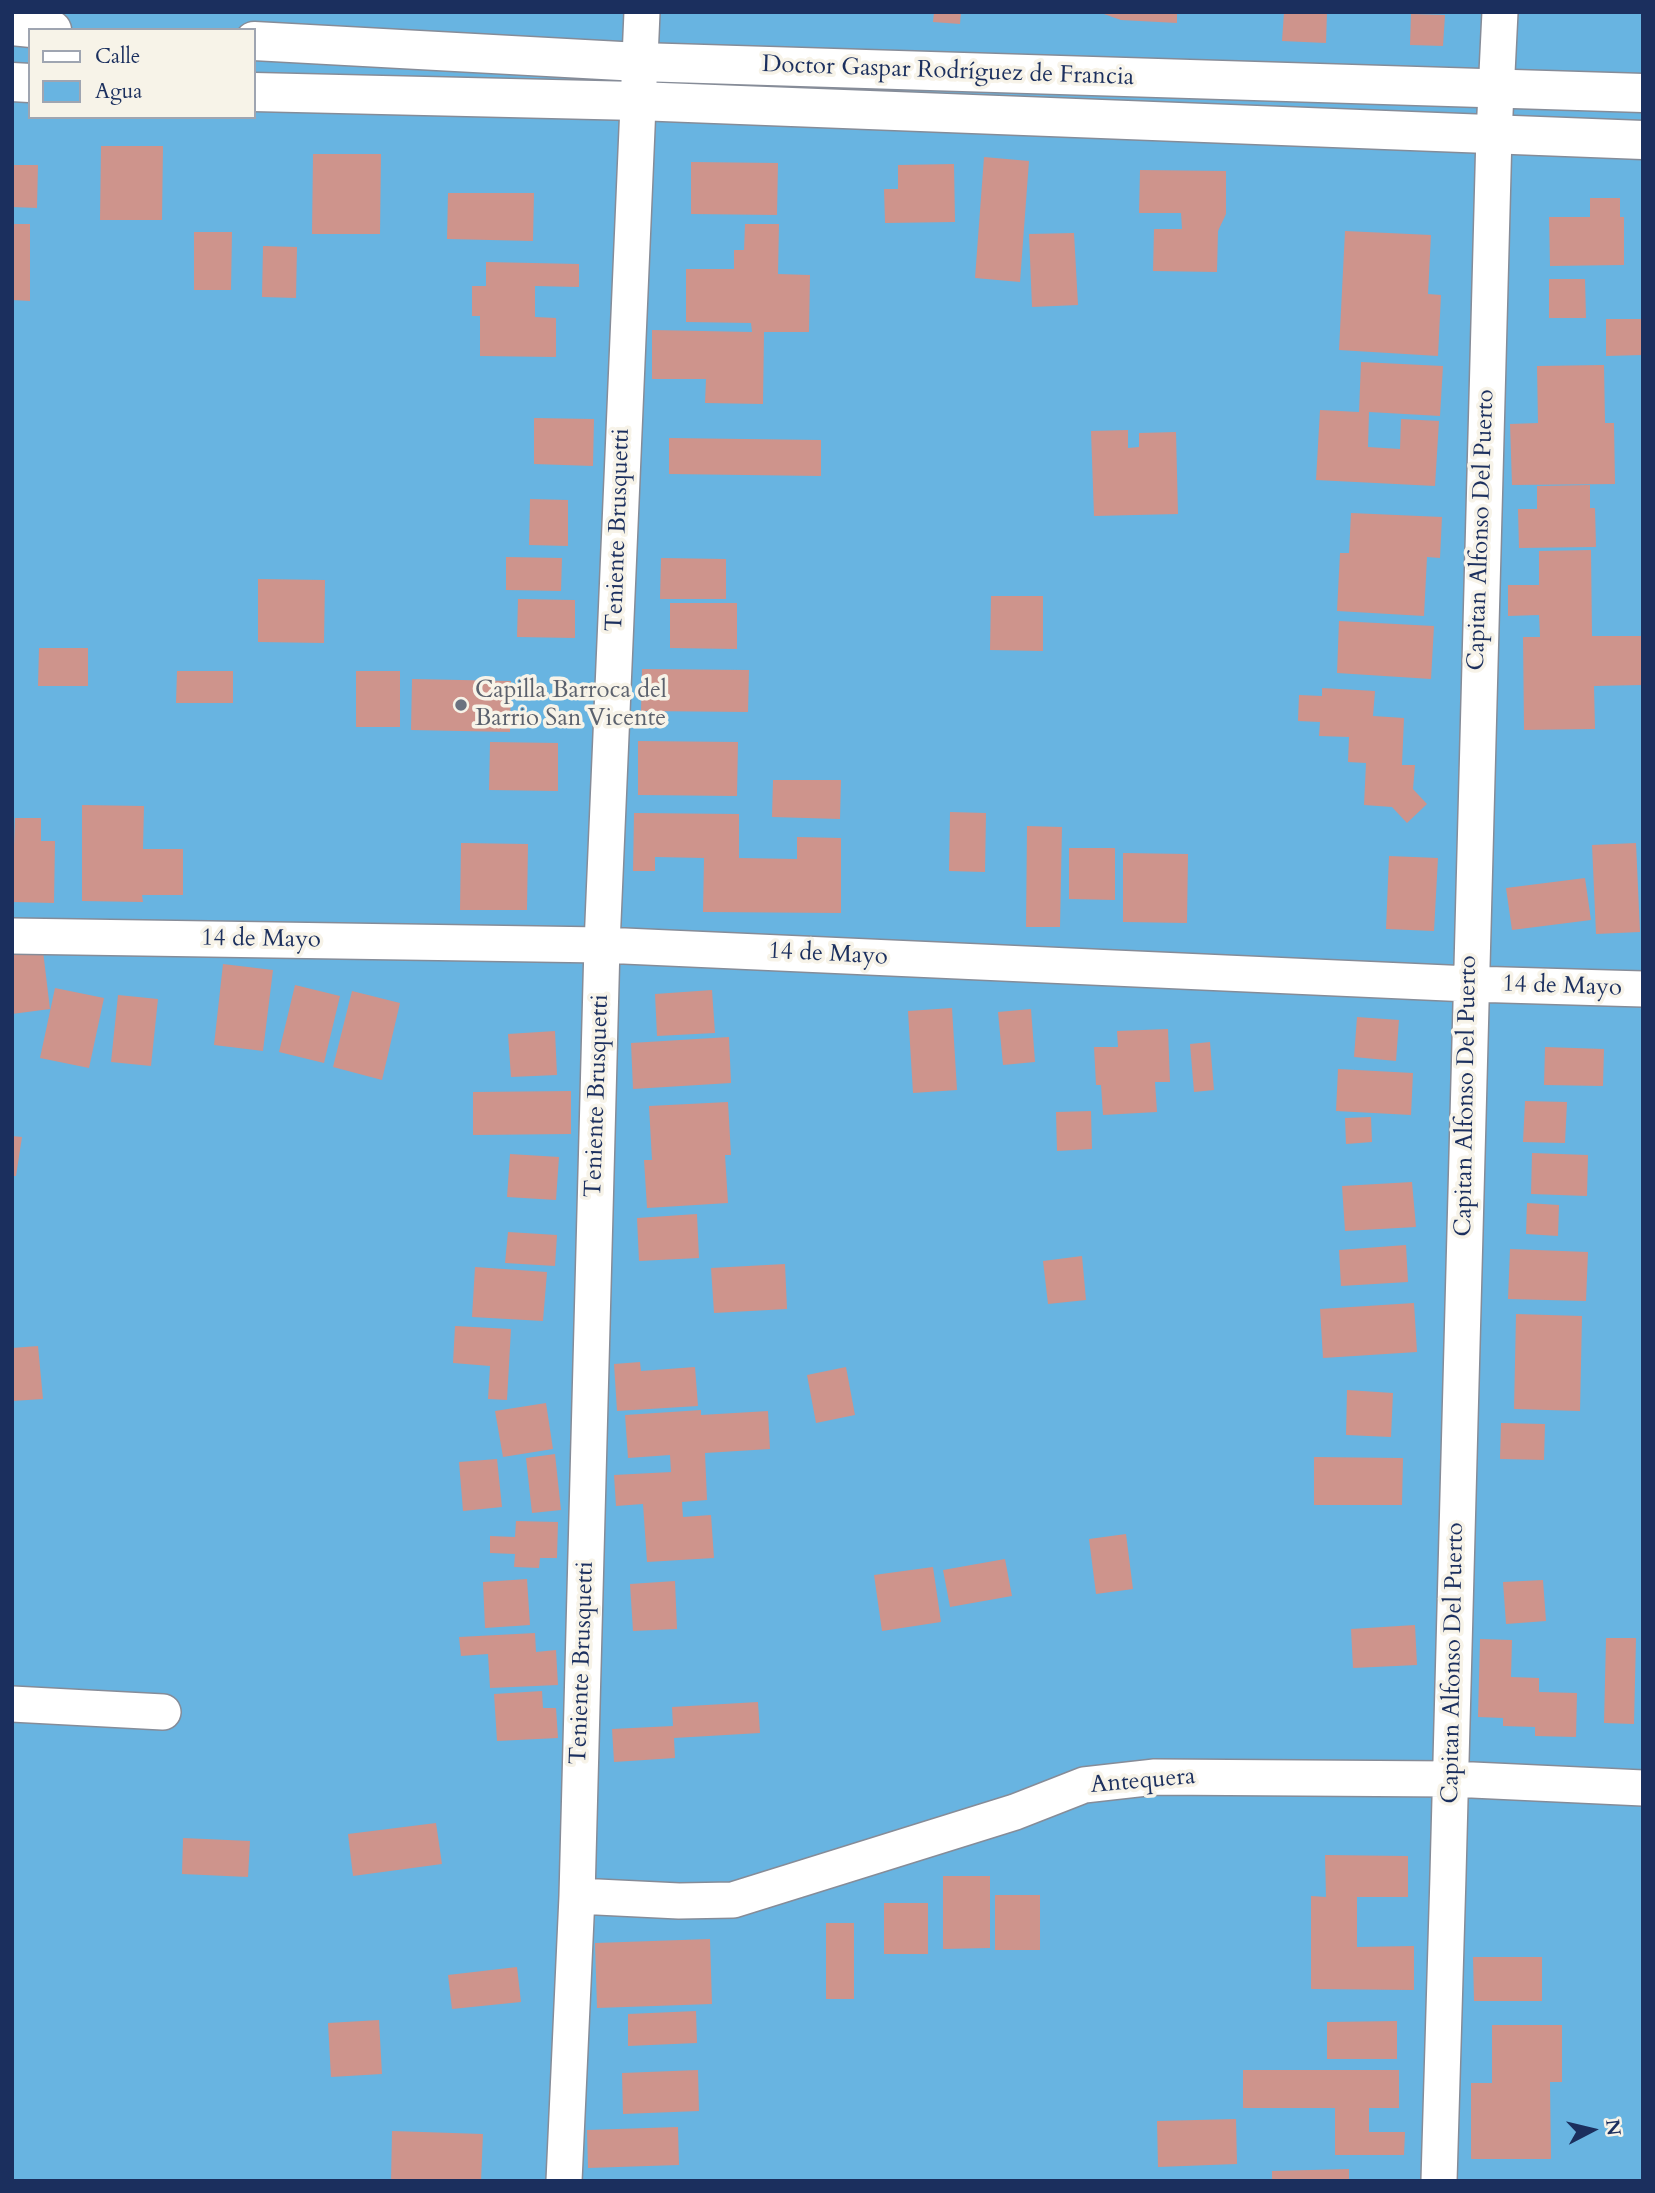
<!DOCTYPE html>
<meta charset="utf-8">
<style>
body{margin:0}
#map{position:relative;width:1655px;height:2193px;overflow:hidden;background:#f0ead3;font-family:Cardo,serif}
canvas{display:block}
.frame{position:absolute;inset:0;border:14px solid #1b2f5e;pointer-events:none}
.legend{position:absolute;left:28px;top:28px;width:228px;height:91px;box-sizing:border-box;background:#f7f3e8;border:2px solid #9fa5b1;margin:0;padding:9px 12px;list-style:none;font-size:21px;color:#1b2f5e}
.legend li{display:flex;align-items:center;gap:14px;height:35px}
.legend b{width:35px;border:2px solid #9fa5b1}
.north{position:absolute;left:1557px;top:2095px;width:70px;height:70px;-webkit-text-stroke:5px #f7f3e8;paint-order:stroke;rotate:83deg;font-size:19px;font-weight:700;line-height:28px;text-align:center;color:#1b2f5e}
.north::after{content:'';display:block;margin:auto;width:24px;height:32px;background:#1b2f5e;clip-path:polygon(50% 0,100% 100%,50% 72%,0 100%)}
</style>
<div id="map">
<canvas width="1655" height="2193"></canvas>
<div class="frame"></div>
<ul class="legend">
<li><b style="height:9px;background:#fff"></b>Calle</li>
<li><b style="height:19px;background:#68b4e1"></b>Agua</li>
</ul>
<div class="north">N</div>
</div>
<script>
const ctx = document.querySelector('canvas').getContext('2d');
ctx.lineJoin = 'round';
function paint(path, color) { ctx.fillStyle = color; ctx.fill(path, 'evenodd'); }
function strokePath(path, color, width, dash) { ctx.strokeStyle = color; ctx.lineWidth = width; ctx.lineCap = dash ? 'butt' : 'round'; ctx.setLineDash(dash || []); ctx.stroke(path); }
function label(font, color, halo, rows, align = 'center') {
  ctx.font = font + ' Cardo,serif'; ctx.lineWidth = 7; ctx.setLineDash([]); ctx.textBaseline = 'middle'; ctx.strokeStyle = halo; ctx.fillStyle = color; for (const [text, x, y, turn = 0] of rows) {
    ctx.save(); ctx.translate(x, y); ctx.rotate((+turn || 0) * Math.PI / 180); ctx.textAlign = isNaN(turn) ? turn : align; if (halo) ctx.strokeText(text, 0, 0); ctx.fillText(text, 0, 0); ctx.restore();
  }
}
paint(new Path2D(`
 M12,12H1643V2181H12ZM30,30H254V117H30Z`), '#68b4e1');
paint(new Path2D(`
 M934,12H961L960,24L933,22Z
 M1098,12H1177V23L1121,20Z
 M1284,12H1327L1326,43L1282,41Z
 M1411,14L1445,15L1443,46L1410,45Z
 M101,146H163L162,220H100Z
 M313,154H381L380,234H312Z
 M984,157L1029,161L1020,282L975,278Z
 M691,162L778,163L777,215L691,214Z
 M954,164L955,222L885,223L884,189H898V165Z
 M12,165H38L37,208L12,207Z
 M1140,170L1226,171V214L1218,231L1217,272L1153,271L1154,229H1182L1181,213H1139Z
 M448,193H534L533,241L447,239Z
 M1590,198H1620V217H1624V265L1550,266L1549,217H1590Z
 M12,224H30V301L12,300Z
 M745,224H779L778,274L810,275L809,332H764L763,404L705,403L706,379H652V330L752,332L751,323L686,322V269H734V250H744Z
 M1345,231L1431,235L1428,294L1441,295L1438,356L1339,350Z
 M194,232H232L231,290H194Z
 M1074,233L1078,305L1032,307L1029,234Z
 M263,246L297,247L296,298L262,297Z
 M486,262L579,264V287L535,286V317L556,318V357L480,356V316H472V286H486Z
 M1549,279H1585L1586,318H1549Z
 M1606,319H1643V355L1606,356Z
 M1361,362L1443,366L1440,416L1369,412L1368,447L1400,449L1401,419L1439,421L1435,486L1316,480L1320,410L1359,412Z
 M1604,365L1605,423H1614L1615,484L1512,485L1510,424L1538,423L1537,366Z
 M534,418L594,419L593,466L534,464Z
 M1128,430V448L1139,447V433L1176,432L1178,514L1094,516L1091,431Z
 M669,438L821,440V476L669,474Z
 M1590,485V508H1595L1596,547L1519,548L1518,509H1537V486Z
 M530,499L568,500V546L529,545Z
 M1351,513L1442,517L1440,558L1427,557L1424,616L1337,611L1340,553H1349Z
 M1591,550L1592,636H1643V685L1594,686L1595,729L1524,730L1523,637H1540L1539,615L1508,616V585H1539V551Z
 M506,557L562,558L561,591L506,590Z
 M661,558L726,559V599H660Z
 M258,579L325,580L324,643L258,642Z
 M991,596H1043V651L990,650Z
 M518,599L575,600V638L517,637Z
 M670,603H737V649L670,648Z
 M1339,621L1434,626L1431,679L1337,673Z
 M39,648H88V686H38Z
 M642,669L749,670L748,712L641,711Z
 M177,671H233V703H176Z
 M356,671H400V727H356Z
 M412,679L511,681L510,732L411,730Z
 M1322,688L1375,691L1373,716L1404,718L1402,765H1415L1413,789L1427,804L1407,823L1392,807L1364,805L1366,763L1348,762L1349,737L1319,736L1320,722L1298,721L1299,695L1322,696Z
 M638,741L738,742L737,796L638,795Z
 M490,742L558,743V791L489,790Z
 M773,780H841L840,819L772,817Z
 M82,805L144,806L143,849H183V895H142L143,902L82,901Z
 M950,812L986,813L985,872L949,871Z
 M634,813L739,814V858L797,859V837L841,838V913L703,912L704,858L655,857V871H633Z
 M15,818H41V841H55L54,903L12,902Z
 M1027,826L1062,827L1060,927H1026Z
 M461,843L528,844L527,910H460Z
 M1636,843L1640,932L1596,934L1592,845Z
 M1069,848H1115V900L1069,899Z
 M1123,853L1188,854L1187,923L1123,922Z
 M1389,856L1438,858L1434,931L1386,929Z
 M1585,878L1591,920L1512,930L1506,888Z
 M43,951L50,1009L12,1014V954Z
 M223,964L273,970L263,1051L214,1045Z
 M295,985L340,996L324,1063L279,1052Z
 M55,988L104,998L89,1068L40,1058Z
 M712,990L715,1033L657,1036L655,994Z
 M352,991L400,1003L382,1080L333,1067Z
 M118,995L158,999L151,1066L111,1062Z
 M952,1008L957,1090L913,1093L908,1011Z
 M1031,1009L1035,1062L1003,1065L998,1012Z
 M1357,1017L1399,1020L1396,1061L1354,1057Z
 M1168,1029L1170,1082H1155L1157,1112L1103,1115L1101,1085H1096L1094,1047H1118L1117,1031Z
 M555,1031L557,1075L511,1077L508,1034Z
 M729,1037L731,1083L633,1089L631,1043Z
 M1210,1042L1214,1090L1194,1092L1190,1044Z
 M1545,1047L1604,1049L1603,1086L1544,1085Z
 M1338,1069L1413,1073L1411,1115L1336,1111Z
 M571,1091V1134L473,1135V1092Z
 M1525,1101L1567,1102L1565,1143L1523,1142Z
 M728,1102L731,1155H725L728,1203L647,1208L644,1160H652L649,1106Z
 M1091,1111L1092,1149L1057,1151L1056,1112Z
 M1371,1117L1372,1142L1346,1144L1345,1118Z
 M12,1136L22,1137L16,1176H12Z
 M1532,1153L1588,1155L1587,1196L1531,1194Z
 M510,1154L559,1157L556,1200L507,1197Z
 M1412,1182L1416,1227L1345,1231L1342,1186Z
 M1527,1203L1559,1205L1558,1236L1526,1234Z
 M697,1214L699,1258L639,1261L637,1218Z
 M508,1232L557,1235L555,1266L505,1263Z
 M1406,1245L1408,1282L1341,1286L1339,1250Z
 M1510,1249L1588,1252L1586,1301L1508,1299Z
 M1082,1256L1086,1300L1048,1304L1043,1261Z
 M785,1264L787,1309L714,1313L711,1268Z
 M475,1267L547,1272L543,1321L472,1317Z
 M1414,1303L1417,1352L1323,1358L1320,1309Z
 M1516,1314L1582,1316L1580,1411L1514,1409Z
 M455,1326L511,1329L507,1400L488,1399L490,1366L453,1363Z
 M38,1346L43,1399L12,1401V1348Z
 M640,1362L641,1371L695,1367L698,1406L617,1411L614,1364Z
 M846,1367L855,1415L816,1423L807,1375Z
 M1347,1390L1393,1393L1391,1437L1346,1435Z
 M546,1403L553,1449L503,1457L495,1411Z
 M701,1410V1415L768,1411L770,1449L705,1453L707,1500L682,1502L683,1517L711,1515L714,1558L647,1562L643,1504L616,1506L614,1475L671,1472L670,1455L628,1458L625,1415Z
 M1501,1423L1545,1424L1544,1460L1500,1459Z
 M555,1454L561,1510L532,1513L526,1458Z
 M1314,1457L1403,1458L1402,1505H1314Z
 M497,1459L502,1507L463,1511L459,1462Z
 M516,1521L558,1522L557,1558H540L539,1568L514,1567L515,1554L490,1553V1536L515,1537Z
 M1126,1534L1133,1589L1096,1594L1089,1539Z
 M1005,1559L1012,1596L950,1607L943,1570Z
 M933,1567L941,1622L882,1631L874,1575Z
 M527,1579L530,1625L485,1628L483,1582Z
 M1543,1580L1546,1621L1506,1624L1503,1582Z
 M675,1581L677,1629L633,1631L630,1584Z
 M1415,1625L1417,1665L1353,1668L1351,1629Z
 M535,1633L536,1652L556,1650L558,1685L490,1688L488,1654L461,1656L459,1637Z
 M1606,1638H1636L1634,1724L1604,1723Z
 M1480,1639L1512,1640L1511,1677L1539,1678V1692L1577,1693L1576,1737L1535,1736V1727L1503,1726V1718L1478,1717Z
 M542,1691L543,1708H556L558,1738L497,1741L494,1694Z
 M758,1702L760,1733L674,1738L675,1758L614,1762L612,1729L673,1726L672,1707Z
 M436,1823L442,1864L353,1876L348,1834Z
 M183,1838L250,1841L248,1877L182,1874Z
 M1325,1855L1408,1856V1897H1357V1947L1414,1946V1990L1311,1989V1896L1326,1897Z
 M943,1876H990V1948L943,1949Z
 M995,1895H1040V1950H995Z
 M884,1903H928V1954H884Z
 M826,1923H854V1999H826Z
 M710,1939L712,2004L597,2008L595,1943Z
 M1473,1957H1542V2001H1474Z
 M517,1967L521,2002L452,2009L448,1975Z
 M696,2011L697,2043L628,2046V2014Z
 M379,2020L382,2074L331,2077L328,2023Z
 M1397,2021V2059H1327V2022Z
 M1492,2025H1562V2082H1550L1551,2159H1471V2083H1492Z
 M698,2070L699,2111L623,2114L622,2073Z
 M1243,2070H1399V2108H1369V2132H1405L1404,2155H1335V2108H1243Z
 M1236,2119L1237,2164L1158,2167L1157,2121Z
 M678,2127L679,2165L588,2168L587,2130Z
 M392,2131L483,2134L481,2181H391Z
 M1349,2169V2181H1272V2171Z`), '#ce948c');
const minor = new Path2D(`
 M12,936L602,945L1470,984L1643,989
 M12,1704L163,1712
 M577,1896L679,1901L733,1900L1015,1812L1084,1785L1155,1777L1451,1779L1643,1788
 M564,2181L577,1896L602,945L642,12
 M1439,2181C1460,1499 1474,817 1494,134L1500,12`);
const tertiary = new Path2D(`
 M12,26L52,30
 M254,41L639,62L1643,93
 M12,82L30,83
 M254,92L637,101L1643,140`);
strokePath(minor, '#868c98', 38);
strokePath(tertiary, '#868c98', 41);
strokePath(minor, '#fff', 35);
strokePath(tertiary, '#fff', 38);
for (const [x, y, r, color] of [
 [461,705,7,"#6b7280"]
]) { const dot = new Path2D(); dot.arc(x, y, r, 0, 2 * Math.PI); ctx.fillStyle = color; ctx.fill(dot); strokePath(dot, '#f7f3e8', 2.5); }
label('24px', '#1b2f5e', '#f7f3e8', [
 ["Doctor Gaspar Rodríguez de Francia",948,72,2],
 ["Teniente Brusquetti",619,530,-88],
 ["Capitan Alfonso Del Puerto",1482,530,-88],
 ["14 de Mayo",261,940,1],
 ["14 de Mayo",828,955,3],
 ["14 de Mayo",1562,987,2],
 ["Teniente Brusquetti",598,1096,-88],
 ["Capitan Alfonso Del Puerto",1467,1096,-89],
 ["Teniente Brusquetti",583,1663,-88],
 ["Capitan Alfonso Del Puerto",1454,1663,-89],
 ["Antequera",1143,1782,-5]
]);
label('24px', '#5b616d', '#f7f3e8', [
 ["Capilla Barroca del",475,691],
 ["Barrio San Vicente",475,719]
], 'left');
</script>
